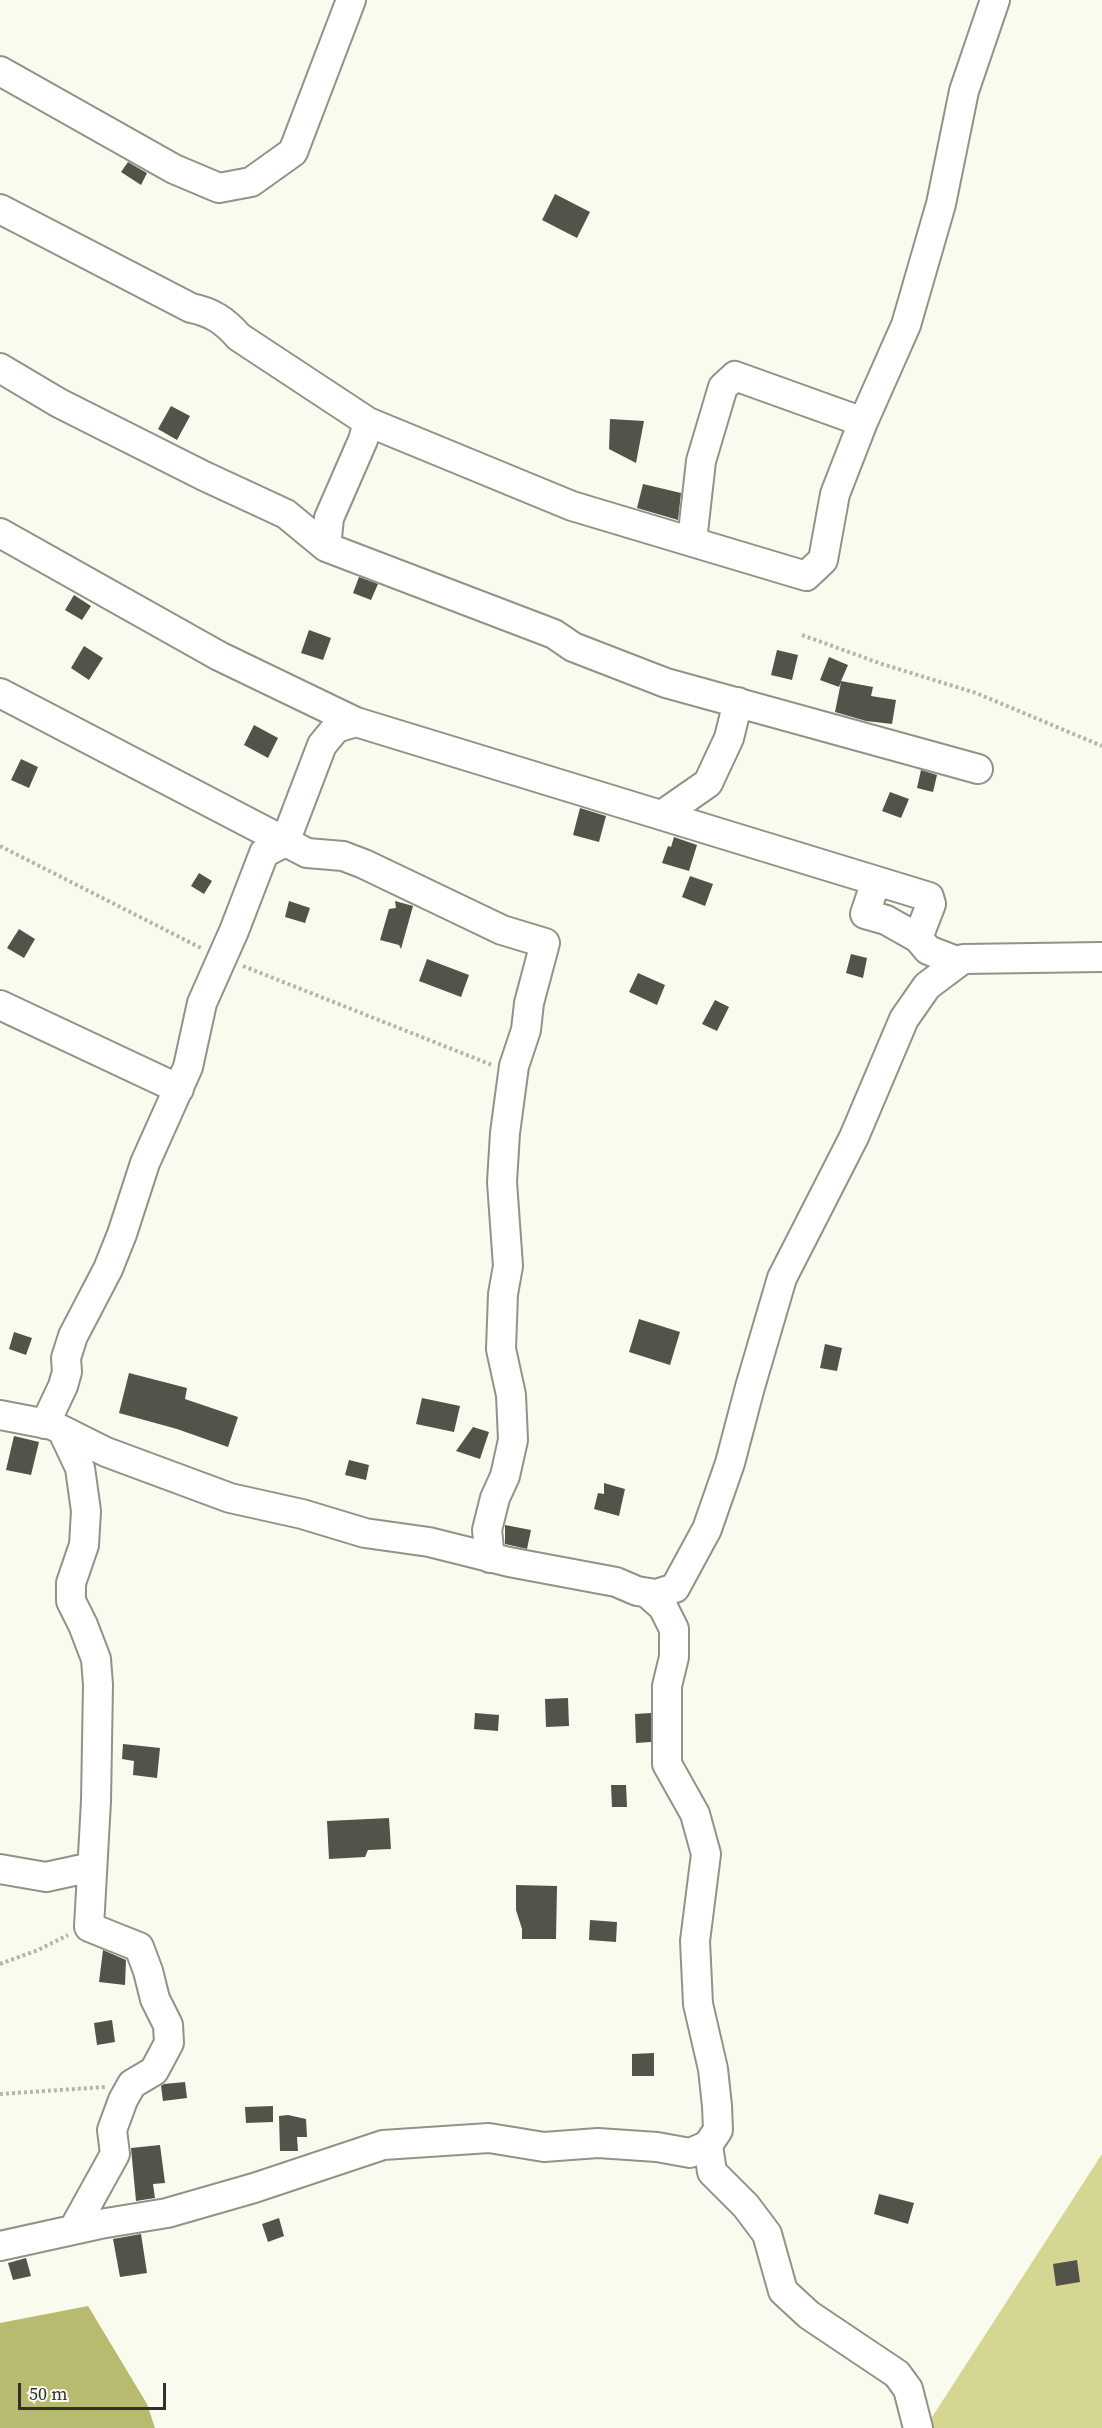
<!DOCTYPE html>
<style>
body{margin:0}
#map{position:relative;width:1102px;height:2428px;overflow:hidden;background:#fafbef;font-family:"Source Serif 4",serif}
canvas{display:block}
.scale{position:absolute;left:18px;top:2383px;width:148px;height:27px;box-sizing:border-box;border:3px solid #30312c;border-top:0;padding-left:8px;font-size:18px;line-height:21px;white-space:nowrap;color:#30312c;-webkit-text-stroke:4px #fafbef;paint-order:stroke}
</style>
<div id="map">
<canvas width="1102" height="2428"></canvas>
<div class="scale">50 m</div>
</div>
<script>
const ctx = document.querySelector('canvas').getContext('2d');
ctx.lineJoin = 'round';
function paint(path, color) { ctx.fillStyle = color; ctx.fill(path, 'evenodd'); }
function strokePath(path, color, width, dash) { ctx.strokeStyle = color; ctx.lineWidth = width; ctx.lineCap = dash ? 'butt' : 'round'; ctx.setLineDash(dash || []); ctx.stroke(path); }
paint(new Path2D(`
 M1102,2154V2428H925Z`), '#d4d692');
paint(new Path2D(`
 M88,2306L147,2404L155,2428H0V2323Z`), '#b8ba70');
paint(new Path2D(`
 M128,162L147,173L141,185L121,172Z
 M555,194L590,212L577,238L542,220Z
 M171,406L190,416L177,440L158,429Z
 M610,419L644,421L636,463L609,449Z
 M643,484L681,493L678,520L637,508Z
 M359,577L378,584L371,600L353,593Z
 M74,595L91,606L82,620L65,610Z
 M309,630L331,638L323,660L301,653Z
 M84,646L103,658L89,680L71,668Z
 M777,650L798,655L792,680L771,675Z
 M829,657L848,665L841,681L873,687L871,696L896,700L892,724L866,721L835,712L841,682L839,687L820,680Z
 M254,725L278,738L268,758L244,745Z
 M21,759L38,767L29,788L11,780Z
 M921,770L937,775L933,792L917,788Z
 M890,792L909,799L901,818L882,811Z
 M580,808L606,816L599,842L573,835Z
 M674,837L697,845L689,871L662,863L668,846L671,847Z
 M199,873L212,881L204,894L191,886Z
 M690,876L713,884L705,906L682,897Z
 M289,901L310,908L305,923L285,917Z
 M395,901L413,906L401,949L399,945L380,940L389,909L396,908Z
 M19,929L35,939L24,958L7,948Z
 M851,954L867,958L863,978L846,973Z
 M427,959L469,975L461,997L419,981Z
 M638,973L665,985L657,1005L629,992Z
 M715,1000L729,1007L717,1031L702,1024Z
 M639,1319L680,1332L670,1365L629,1352Z
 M14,1332L32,1338L26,1355L9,1349Z
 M825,1344L842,1348L837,1371L820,1368Z
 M129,1373L187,1388L185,1399L238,1417L228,1447L177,1429L119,1413Z
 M422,1398L460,1406L454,1432L416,1424Z
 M473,1427L489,1432L480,1459L456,1451Z
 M14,1436L39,1442L31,1475L6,1470Z
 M349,1460L369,1465L366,1480L345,1475Z
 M604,1483L625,1489L619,1516L594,1509L598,1493L604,1494Z
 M505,1525L531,1530L527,1549L505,1544Z
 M568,1698L569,1726L546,1727L545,1699Z
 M475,1713L499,1715L498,1731L474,1729Z
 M651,1713V1742L636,1743L635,1714Z
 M123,1744L160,1748L157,1778L133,1775L134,1761L122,1759Z
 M611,1785H626L627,1807H612Z
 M389,1818L391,1849L368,1850L365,1857L329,1859L327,1821Z
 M516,1885L557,1886L556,1939H522V1929L516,1910Z
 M590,1920L617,1922L616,1942L589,1940Z
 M103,1950L126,1960L125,1985L99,1982Z
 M112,2020L115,2042L97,2045L94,2023Z
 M654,2053V2076H632V2054Z
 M185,2082L187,2098L163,2101L161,2086L164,2084Z
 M273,2106V2122L246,2123L245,2107Z
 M288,2115L306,2119L307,2137H297L298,2151H280L279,2116Z
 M160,2145L165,2183L153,2184L155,2198L136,2201L131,2148Z
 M879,2194L914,2203L908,2224L874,2214Z
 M279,2218L284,2236L268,2242L262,2224Z
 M141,2234L147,2273L120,2277L113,2239Z
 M26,2258L31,2276L13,2280L8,2263Z
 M1077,2260L1080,2282L1056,2286L1053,2264Z`), '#525349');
const minor = new Path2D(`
 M0,71L174,169L219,188L251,182L293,152L351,0
 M0,209L191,308C212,312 225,321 239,337L368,422L572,506L806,576L823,560L835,494L863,422L906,325L941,204L964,91L995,0
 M0,368L59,403L204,476L286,514L326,547L554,634L573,647L666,683L978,769
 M0,533L219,656L356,722L929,897L931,904L918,938L928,950L959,962
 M692,541L701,461L723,387L735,376L863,422
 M326,547L329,518L363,440L368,422
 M0,693L307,853L343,856L364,864L502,930L545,943L529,1003L526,1030L514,1066L505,1133L502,1182L508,1266L503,1294L501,1349L511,1395L513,1440L505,1476L495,1498L487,1530L490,1558
 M662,815L708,783L729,738L738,702
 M876,881L865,914L886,920L918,938
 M0,1005L179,1089
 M0,1415L52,1425L106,1452L230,1498L302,1514L365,1533L429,1542L509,1562L616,1582L637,1591L656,1594L675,1588L707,1529L730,1463L750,1387L782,1278L854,1137L904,1019L927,986L963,959L1102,957
 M45,1424L63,1386L67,1372L66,1358L73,1336L108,1269L122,1234L145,1163L188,1067L202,1003L234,931L264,853L285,842L322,745L336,728L356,722
 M62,1430L80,1468L86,1511L84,1545L71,1583V1601L83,1625L96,1659L98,1685L96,1801L89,1927L139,1947L148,1971L155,1999L168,2025L169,2043L154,2071L132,2084L123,2100L112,2130L115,2154L73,2230
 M0,1869L46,1877L92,1867
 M708,2145L712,2172L746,2206L767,2234L783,2291L809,2315L897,2374L908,2389L918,2428
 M0,2246L100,2224L167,2213L254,2188L383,2145L489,2138L544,2147L598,2143L657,2147L690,2153L708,2145L718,2130L717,2106L713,2069L698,2004L695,1941L706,1854L695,1814L667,1764V1686L674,1657V1629L663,1607L647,1593`);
strokePath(minor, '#929287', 32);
strokePath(new Path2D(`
 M802,635L882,664L976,693L1102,746
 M0,846L203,949
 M243,966L492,1065
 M0,1964L38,1950L68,1935
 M0,2094L105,2087`), '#b4b5ac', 4, [3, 3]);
strokePath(minor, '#fff', 28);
</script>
